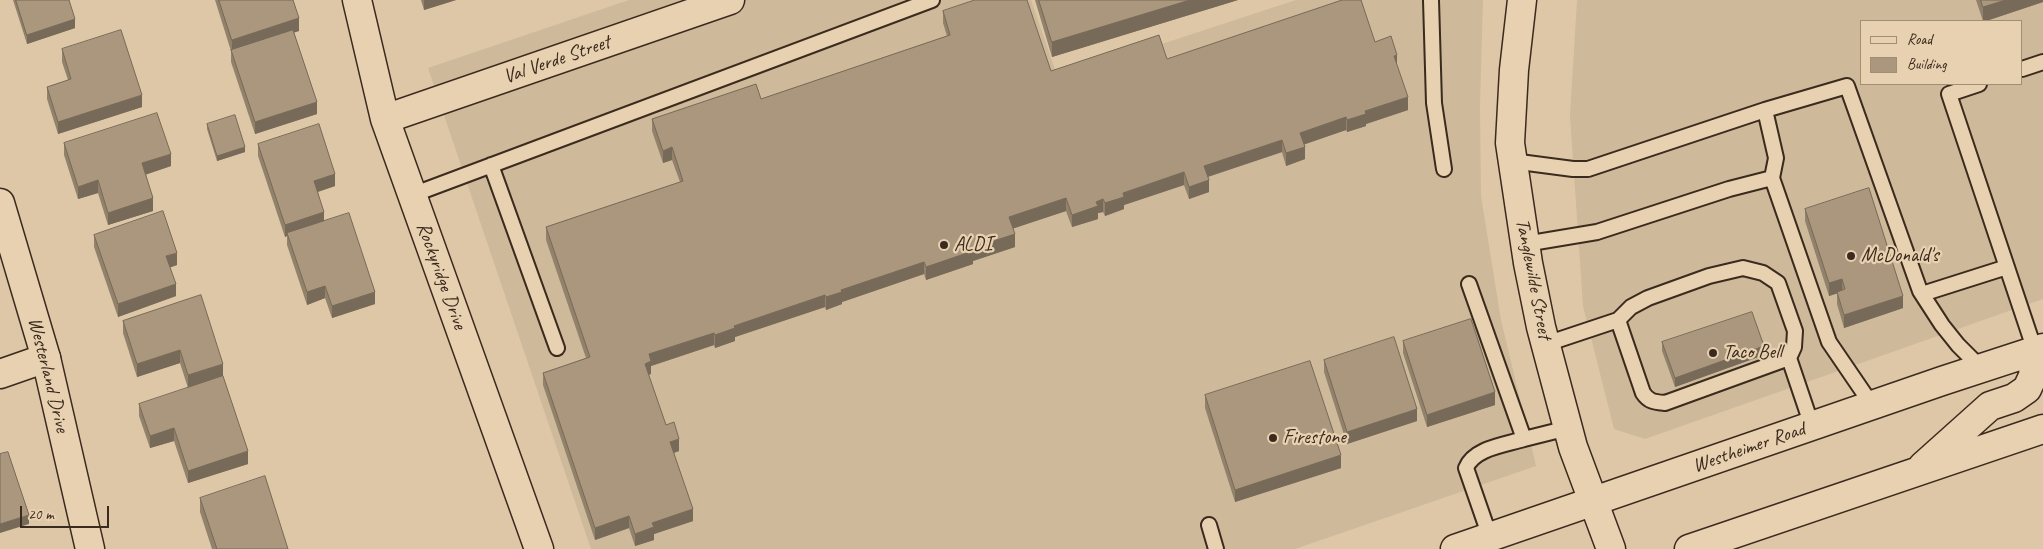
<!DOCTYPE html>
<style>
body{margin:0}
#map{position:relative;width:2043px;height:549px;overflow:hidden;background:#ddc7a7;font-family:Caveat,sans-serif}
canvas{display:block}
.legend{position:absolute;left:1860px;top:20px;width:162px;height:65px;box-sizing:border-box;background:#e7d1b0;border:1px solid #a28e76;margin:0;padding:6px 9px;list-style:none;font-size:15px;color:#3b2a1e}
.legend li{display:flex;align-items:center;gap:10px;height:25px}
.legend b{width:25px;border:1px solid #a28e76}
.scale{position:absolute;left:20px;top:506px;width:89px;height:22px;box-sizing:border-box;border:2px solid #3b2a1e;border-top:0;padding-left:6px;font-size:15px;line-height:18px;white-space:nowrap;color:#3b2a1e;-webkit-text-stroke:4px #e7d1b0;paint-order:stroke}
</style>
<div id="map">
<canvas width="2043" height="549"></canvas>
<ul class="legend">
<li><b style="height:6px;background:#e7d1b0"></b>Road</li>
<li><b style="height:14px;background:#aa977d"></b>Building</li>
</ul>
<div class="scale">20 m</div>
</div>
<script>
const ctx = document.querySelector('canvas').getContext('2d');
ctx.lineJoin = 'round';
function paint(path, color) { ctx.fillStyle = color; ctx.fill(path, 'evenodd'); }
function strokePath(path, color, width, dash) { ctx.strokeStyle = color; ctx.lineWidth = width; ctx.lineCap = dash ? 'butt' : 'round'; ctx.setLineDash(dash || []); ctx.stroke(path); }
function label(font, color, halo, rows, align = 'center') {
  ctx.font = font + ' Caveat,sans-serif'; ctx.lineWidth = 4.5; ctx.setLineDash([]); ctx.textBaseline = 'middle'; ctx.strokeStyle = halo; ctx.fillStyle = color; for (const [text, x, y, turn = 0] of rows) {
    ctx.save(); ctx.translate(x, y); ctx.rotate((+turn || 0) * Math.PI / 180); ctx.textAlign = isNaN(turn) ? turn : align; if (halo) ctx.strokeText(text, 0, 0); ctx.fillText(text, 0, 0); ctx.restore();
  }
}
paint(new Path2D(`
 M629,0H1031L1058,78L1296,0H1483L1480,105L1481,196L1501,320L1536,466L1295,549H591L428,68Z
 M1577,0H2043V299L1645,439L1614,429L1583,306L1570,116ZM1862,21H2022V84H1862Z`), '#ceb99a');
const lane = new Path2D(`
 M1431,0L1434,103L1444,169
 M2022,69L2043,62
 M1979,84L1949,94L2035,351
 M1765,110L1776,158L1772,178L1829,342L1872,405
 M1512,161L1573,169H1588L1765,110L1847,86L1920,291L1942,325L1958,345L1981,368
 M491,165L557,348
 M412,195L932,0
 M1525,244L1597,232L1729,189L1772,178
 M1469,284L1524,439C1505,445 1474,448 1466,468L1490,537
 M1922,294L2007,267
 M1618,320L1643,393C1649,402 1655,402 1665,403L1789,358
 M1546,344L1618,320L1631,307L1648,298L1709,276L1743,268L1763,273L1778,283L1795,331L1794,347L1789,358L1812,426
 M1524,439L1568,428
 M1209,525L1216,549`);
const street = new Path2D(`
 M357,0L385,119L539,549
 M385,119L730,0
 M0,374L46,358`);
const secondary = new Path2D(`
 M1522,0L1514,70L1510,143L1528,263L1541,327L1573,447L1611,549
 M0,203L46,358L90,549`);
const primary = new Path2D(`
 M1923,466L1990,406L2014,398L2027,389L2033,376L2035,351
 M1455,549L1942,381L2043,348
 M1689,549L2043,429`);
strokePath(lane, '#3b2a1e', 18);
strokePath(street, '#3b2a1e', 31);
strokePath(secondary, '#3b2a1e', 31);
strokePath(primary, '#3b2a1e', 31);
strokePath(lane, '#e7d1b0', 14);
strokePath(street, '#e7d1b0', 28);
strokePath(secondary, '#e7d1b0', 28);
strokePath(primary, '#e7d1b0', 28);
paint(new Path2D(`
 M13,0H69L75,28L27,44Z
 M215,0H293L299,31L294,32L317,114L255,134L231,62V51Z
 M421,0H456L424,10Z
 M1035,0H1238L1052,57Z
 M1976,0H2043V2L1986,21H1983Z
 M943,11L1051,71L1167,59L1375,42L1397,67L1408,110L1366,124V126L1347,132L1346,130L1304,144L1305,159L1286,166L1282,152L1208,177L1209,192L1189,199L1184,185L1124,205V209L1105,216L1103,212L1098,213V219L1072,227L1066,211L1013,228L1015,247L973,261V264L926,280L924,274L842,302V304L826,310L825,307L735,337V341L715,348L714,345L651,366V374L648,375L666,425L679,451L674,453L693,521L654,534V540L635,546L629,528L595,540L543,385V373L586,358L546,240V227L680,182L672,160L663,163L652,131V119L761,99L947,36L943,23Z
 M62,49L142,107L58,134L47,99V87L68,80L62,62Z
 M207,124L245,152L217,161L207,129Z
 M64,143L171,166L146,174L153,211L108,225L98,193L78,199L64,155Z
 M258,144L335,186L318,192L324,221L375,304L332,318L325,298L307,305L287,245V236L285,237L258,156Z
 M1805,209L1903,308L1844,328L1837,304V293L1829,296L1805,221Z
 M94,235L177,265L170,267L176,296L118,317L94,247Z
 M201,295L188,388L180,363L137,377L123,333V321Z
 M1403,341L1495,405L1427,427L1403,353Z
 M1662,342L1764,355L1675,387L1662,351Z
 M1324,360L1417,421L1347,444L1324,372Z
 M1205,395L1341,468L1235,502L1205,408Z
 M139,404L248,464L188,483L174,441L150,448L139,416Z
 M200,498L288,549H212L200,512Z`), '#92826c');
paint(new Path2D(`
 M424,0H456L424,10Z
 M1190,0H1238L1052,57V42Z
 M2006,0H2043V2L1986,21H1983V7Z
 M299,18V31L232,52V40Z
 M75,19V28L27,44V35Z
 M1397,55V67L1394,56Z
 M142,95V107L58,134V122Z
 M1408,97V110L1366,124V126L1347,132V120L1365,111Z
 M317,102V114L255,134V122Z
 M1346,117V130L1300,146V133Z
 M1282,140V152L1204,178V166Z
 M245,147V152L217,161V156Z
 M672,147V160L663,163V151Z
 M1305,147V159L1286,166V153Z
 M171,154V166L142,176V163Z
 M1184,172V185L1124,205V209L1105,216V203L1123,193Z
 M335,174V186L314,193V181Z
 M98,180V193L78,199V187Z
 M1209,180V192L1189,199V187Z
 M153,198V211L108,225V213Z
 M1066,198V211L1009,230V217Z
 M1103,199V212L1098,213V219L1072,227V215L1096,202Z
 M324,212V224L287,233V236L285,237V225Z
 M1015,234V247L973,261V264L926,280V267L972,248Z
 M177,253V265L166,269V256Z
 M924,262V274L842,302V304L826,310V297L841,290Z
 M1842,279V292L1829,296V283Z
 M176,284V296L118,317V304Z
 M325,286V298L307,305V292Z
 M375,292V304L332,318V306Z
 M825,295V307L735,337V341L715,348V335L734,326Z
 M1903,296V308L1844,328V315Z
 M714,333V345L651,366V374L645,376V364L649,354Z
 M1764,346V355L1675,387V378Z
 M180,350V363L137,377V364Z
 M223,364V376L188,388V375Z
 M1495,392V405L1427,427V415Z
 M1417,409V421L1347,444V432Z
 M174,428V441L150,448V436Z
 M679,439V451L670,454V442Z
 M248,451V464L188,483V471Z
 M1341,455V468L1235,502V490Z
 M693,509V521L654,534V540L635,546V534L652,523Z
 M29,515V524L0,533V524Z
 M629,516V528L595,540V528Z`), '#776a58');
const building = new Path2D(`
 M16,0H69L75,19L27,35Z
 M219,0H293L299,18L232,40Z
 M975,0H1027L1051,71L1159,35L1167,59L1342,0H1361L1375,42L1391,36L1397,55L1394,56L1408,97L1365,111L1366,114L1347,120L1346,117L1300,133L1305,147L1286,153L1282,140L1204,166L1209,180L1189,187L1184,172L1123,193L1124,197L1105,203L1103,199L1096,202L1098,206L1072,215L1066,198L1009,217L1015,234L972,248L973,251L926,267L924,262L841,290L842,292L826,297L825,295L734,326L735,328L715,335L714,333L649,354L651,361L645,364L666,425L674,422L679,439L670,442L693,509L652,523L654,527L635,534L629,516L595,528L543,373L590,357L546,227L683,181L672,147L663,151L652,119L756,84L761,99L950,35L943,11Z
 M1039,0H1190L1052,42Z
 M1981,0H2006L1983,7Z
 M121,30L142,95L58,122L47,87L71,79L62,49Z
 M293,30L317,102L255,122L231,50Z
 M157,113L171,154L142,163L153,198L108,213L98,180L78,187L64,143Z
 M235,115L245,147L217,156L207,124Z
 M319,124L335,174L314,181L324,212L285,225L258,144Z
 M1869,188L1903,296L1844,315L1837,292L1845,289L1842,279L1829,283L1805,209Z
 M163,211L177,253L166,256L176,284L118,304L94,235Z
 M349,213L375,292L332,306L325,286L307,292L287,233Z
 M201,295L223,364L188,375L180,350L137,364L123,321Z
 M1752,312L1764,346L1675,378L1662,342Z
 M1471,319L1495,392L1427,415L1403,341Z
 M1394,337L1417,409L1347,432L1324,360Z
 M1310,361L1341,455L1235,490L1205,395Z
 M223,376L248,451L188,471L174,428L150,436L139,404Z
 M8,452L29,515L0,524V454Z
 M265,476L288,549H217L200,498Z`);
paint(building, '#aa977d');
strokePath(building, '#776a58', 1);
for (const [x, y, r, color] of [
 [944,245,5,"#3b2a1e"],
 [1851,256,5,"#3b2a1e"],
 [1713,353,5,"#3b2a1e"],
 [1273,438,5,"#3b2a1e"]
]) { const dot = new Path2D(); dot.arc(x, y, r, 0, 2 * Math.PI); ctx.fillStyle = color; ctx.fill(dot); strokePath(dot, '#e7d1b0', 2); }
label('20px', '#3b2a1e', '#e7d1b0', [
 ["Val Verde Street",557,60,-19],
 ["Rockyridge Drive",441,276,70],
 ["Tanglewilde Street",1533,279,79],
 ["Westerland Drive",48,375,76],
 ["Westheimer Road",1749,448,-19]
]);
label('20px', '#3b2a1e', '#e7d1b0', [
 ["ALDI",954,245],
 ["McDonald's",1861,256],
 ["Taco Bell",1723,353],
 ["Firestone",1283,438]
], 'left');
</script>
